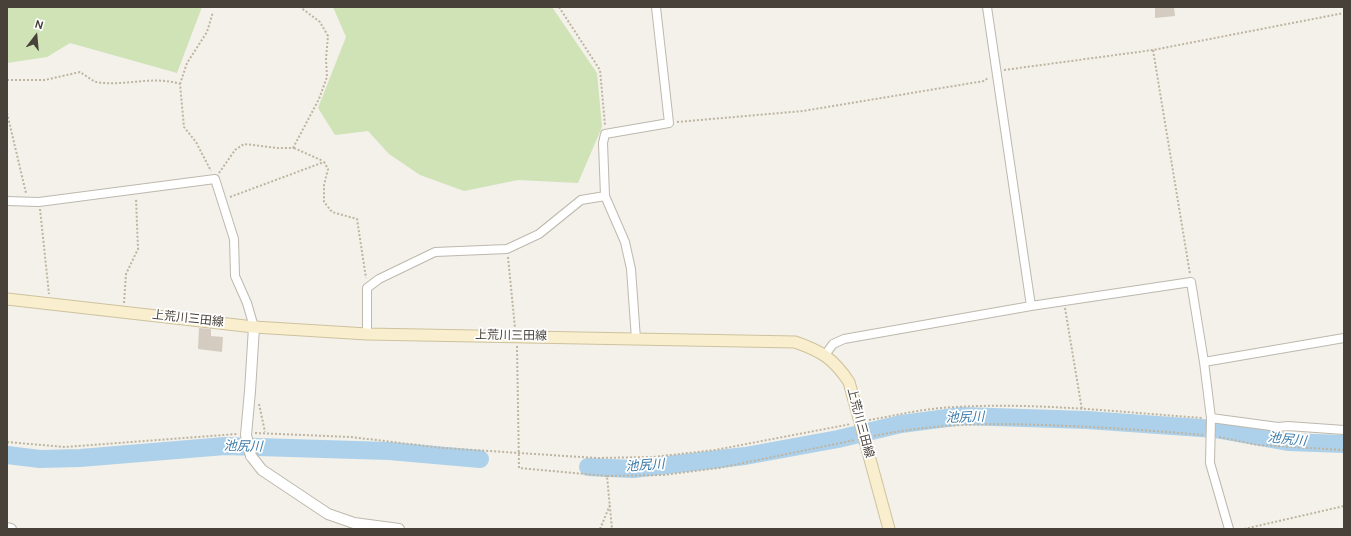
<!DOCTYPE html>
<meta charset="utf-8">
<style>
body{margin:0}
#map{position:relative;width:1351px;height:536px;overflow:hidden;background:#f3f1ea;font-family:"DM Sans",sans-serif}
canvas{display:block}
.frame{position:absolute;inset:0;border:8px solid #474139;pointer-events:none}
.north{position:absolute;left:16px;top:16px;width:40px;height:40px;-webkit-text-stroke:3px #fff;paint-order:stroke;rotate:16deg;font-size:11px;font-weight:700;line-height:16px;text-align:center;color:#474139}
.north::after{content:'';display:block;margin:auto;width:14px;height:18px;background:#474139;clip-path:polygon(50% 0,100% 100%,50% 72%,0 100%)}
</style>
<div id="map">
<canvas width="1351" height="536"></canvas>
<div class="frame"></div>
<div class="north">N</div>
</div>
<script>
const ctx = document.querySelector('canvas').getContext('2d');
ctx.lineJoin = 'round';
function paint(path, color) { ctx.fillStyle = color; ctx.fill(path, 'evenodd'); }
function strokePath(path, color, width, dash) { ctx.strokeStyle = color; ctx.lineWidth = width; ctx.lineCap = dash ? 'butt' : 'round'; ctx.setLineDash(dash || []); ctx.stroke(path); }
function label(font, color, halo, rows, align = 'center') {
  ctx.font = font + ' "DM Sans","Noto Sans JP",sans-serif'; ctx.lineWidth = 3.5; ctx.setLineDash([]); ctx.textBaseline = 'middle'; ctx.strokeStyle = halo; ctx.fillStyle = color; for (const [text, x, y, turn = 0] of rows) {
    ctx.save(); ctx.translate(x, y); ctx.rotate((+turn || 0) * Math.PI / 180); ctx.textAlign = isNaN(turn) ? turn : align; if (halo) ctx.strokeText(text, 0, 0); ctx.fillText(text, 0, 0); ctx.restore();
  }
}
paint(new Path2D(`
 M7,7H202L177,73L70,43L47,57L7,63Z
 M333,7H552L597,73L602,127L578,183L518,180L464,191L420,175L389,154L368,131L335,135L318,108L346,37Z`), '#cfe3b7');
strokePath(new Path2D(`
 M7,455L40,459L80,458L225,446L389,451L480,459
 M588,467L633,469L745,456L838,439L901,424L962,416L1087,420L1215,429L1288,442L1344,444`), '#add1ea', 18);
paint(new Path2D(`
 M1155,7H1174L1175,16L1155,18Z
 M199,328L211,329V336L223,337L222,352L198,349Z`), '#d4ccc0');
const minor = new Path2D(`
 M987,7L1031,306
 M7,201L39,202L215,179L234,239L235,276L247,303L254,327
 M367,334V288L379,279L435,252L507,249L539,234L581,200L605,196
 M636,339L631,269L625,242L605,196L603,143L605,134L669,123L656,7
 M825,355L833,344L844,339L1031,306L1191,282L1204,362L1211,418L1210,463L1229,529
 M1204,362L1344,338
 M1211,418L1278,427L1288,426L1344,430`);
const tertiary = new Path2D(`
 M250,391L254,327
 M251,456L262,470L328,514L354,523L399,529
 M7,528L11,529`);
const secondary = new Path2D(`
 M7,299L254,327L367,334L795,342C821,351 833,358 849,382L889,529`);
strokePath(minor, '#beb8ad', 10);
strokePath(tertiary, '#beb8ad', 12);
strokePath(secondary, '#cec29e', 13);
strokePath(new Path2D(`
 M559,7L600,70L605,125
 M1153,50L1190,274
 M1004,70L1153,50L1344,13
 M7,80H45L80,72C85,75 91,80 96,82C123,87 153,75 180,84L184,127L196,142L211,171
 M180,84L187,63L207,32L213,12
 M7,113L26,193
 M677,122L803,111L984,81L988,78
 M294,148L323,161
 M219,173L235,150L244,144L278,148H293L319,99L327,77L326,59L328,36L320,22L300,7
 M230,197L324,162L328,169L324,185V202L332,212L357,219L366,278
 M40,209L49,294
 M508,257L515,328
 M124,303L126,274L138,249L136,198
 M1065,308L1082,410
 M517,346L519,468L607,476L612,529
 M259,404L265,432
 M869,420C893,416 917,410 941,408C1028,401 1117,412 1203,418
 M255,433L351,437L443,448L596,458L653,457L715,450L851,424
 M874,436C941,422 1002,423 1069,426C1114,428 1158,431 1203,435
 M1219,437L1258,445L1344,450
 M7,442L65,447L237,434
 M607,476L664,475L719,468L855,440
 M600,529L610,505
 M1244,529L1344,506`), '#beb4a0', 2, [2, 2]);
strokePath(minor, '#fff', 8);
strokePath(tertiary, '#fff', 10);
strokePath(secondary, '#f9efce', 11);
const tertiaryBridge = new Path2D(`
 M250,391L246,435L251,456`);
strokePath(tertiaryBridge, '#beb8ad', 12, []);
strokePath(tertiaryBridge, '#fff', 10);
label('12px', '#474139', '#fff', [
 ["上荒川三田線",188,319,6],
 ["上荒川三田線",511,336,1],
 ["上荒川三田線",860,423,75]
]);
label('italic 13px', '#3c7ba8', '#fff', [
 ["池尻川",965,418,-2],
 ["池尻川",1287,440,6],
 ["池尻川",243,447,1],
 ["池尻川",645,466,-4]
]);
</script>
